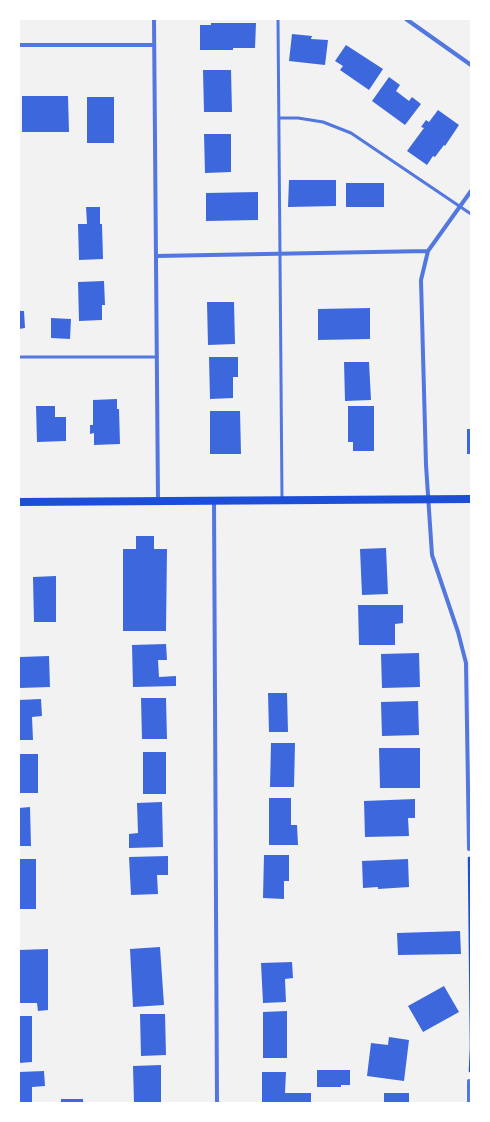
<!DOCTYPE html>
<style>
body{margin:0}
#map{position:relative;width:490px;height:1122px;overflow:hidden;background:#f2f2f2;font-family:Karla,sans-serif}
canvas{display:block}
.frame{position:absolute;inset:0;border:20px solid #fff;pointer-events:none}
</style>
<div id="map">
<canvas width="490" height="1122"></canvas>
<div class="frame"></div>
</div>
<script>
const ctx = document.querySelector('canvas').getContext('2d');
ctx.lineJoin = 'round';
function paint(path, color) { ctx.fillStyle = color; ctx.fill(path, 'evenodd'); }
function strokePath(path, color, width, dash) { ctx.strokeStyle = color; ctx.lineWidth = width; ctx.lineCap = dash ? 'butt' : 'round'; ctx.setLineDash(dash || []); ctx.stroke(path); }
paint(new Path2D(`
 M211,23H256L255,48H233V50H200V25H211Z
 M292,34L312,36L311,39L328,40L325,65L289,61Z
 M346,45L383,69L369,90L340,70L343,66L335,61Z
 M203,70H231L232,112H204Z
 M389,77L400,85L396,91L409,101L412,97L421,104L405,125L372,101Z
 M22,96H68L69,132H22Z
 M87,97H114V143H87Z
 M438,110L459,125L445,146L444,145L435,157L433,156L427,165L407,151L424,128L421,127L426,120L429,122Z
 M204,134H231V172L205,173Z
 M289,180H336V206L288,207Z
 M346,183H384V207H346Z
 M258,192V220L206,221V193Z
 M86,207H100V224H102L103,259L79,260L78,224H87Z
 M104,281L105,305H102V320L79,321L78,282Z
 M207,302H234L235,344L208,345Z
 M370,308V339L318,340V309Z
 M19,311H24L25,328L19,329Z
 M51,318L71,319L70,339L51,338Z
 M209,357H238V377H233V398L210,399Z
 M344,362H369L371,400L345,401Z
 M117,399V409H119L120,444L94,445V433L90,434V425H93V400Z
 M36,406H55V417H66V441L37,442Z
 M348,406H374V451H353V442H348Z
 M210,411H240L241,454H210Z
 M467,429H471V454H467Z
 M136,536H154V549H167L166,631H123V549H136Z
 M386,548L388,594L362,595L360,549Z
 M56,576V622H34L33,577Z
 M358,605H403V623L395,624V645H359Z
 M166,644L167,660H158L159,677L176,676V686L133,687L132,645Z
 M419,653L420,687L382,688L381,654Z
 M49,656L50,687L19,688L20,657Z
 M268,693H287L288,732H269Z
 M141,698H166L167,739H142Z
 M41,699L42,716L32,717L33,740H19V700Z
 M418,701L419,735L382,736L381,702Z
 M271,743H295L294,787H270Z
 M379,748H420V788H380Z
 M143,752H166V794H143Z
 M19,754H38V793H19Z
 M269,798H291V825H297L298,845H269Z
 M415,799V818H408L409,836L365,837L364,801Z
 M162,802L163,847L129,848V834L138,833L137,803Z
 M30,807L31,846H19V808Z
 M264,855H289V881H284V899L263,898Z
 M168,856V875H157L158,894L131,895L129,857Z
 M19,859H36V909H19Z
 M408,859L409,887L378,889V887L363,888L362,861Z
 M460,931L461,954L398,955L397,933Z
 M160,947L164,1005L133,1007L130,949Z
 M48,949V1010L38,1011L37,1003H20L19,950Z
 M292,962L293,978L285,979L286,1002L263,1003L261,963Z
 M444,986L459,1012L423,1032L408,1006Z
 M287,1011V1058H263V1012Z
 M140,1014H165L166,1055L141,1056Z
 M19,1016H32V1062L19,1063Z
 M389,1037L409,1040L404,1081L367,1076L371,1043L388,1045Z
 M161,1065V1103H134L133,1066Z
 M317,1070H350V1085H341V1087H317Z
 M44,1071L45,1086L32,1087V1103H19V1072Z
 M262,1072H286L285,1093H311V1103H262Z
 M384,1093H409V1103H384Z
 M61,1099H83V1103H61Z`), '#3d67dc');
strokePath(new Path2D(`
 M469,858L471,1047L470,1071`), '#1d4ed8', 2.5);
strokePath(new Path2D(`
 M278,19L282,499
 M280,118H298L323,122L351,133L471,214
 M19,357H157`), '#5277de', 3);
strokePath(new Path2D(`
 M154,19L158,501
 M406,19L471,65
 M19,45H154
 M156,256L428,251
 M214,501L217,1103
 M469,849L466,663L458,632L432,555L426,465L421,280L428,251L471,191
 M469,1081V1103`), '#5277de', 4);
strokePath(new Path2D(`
 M19,502L471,499`), '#1d4ed8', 8);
</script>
